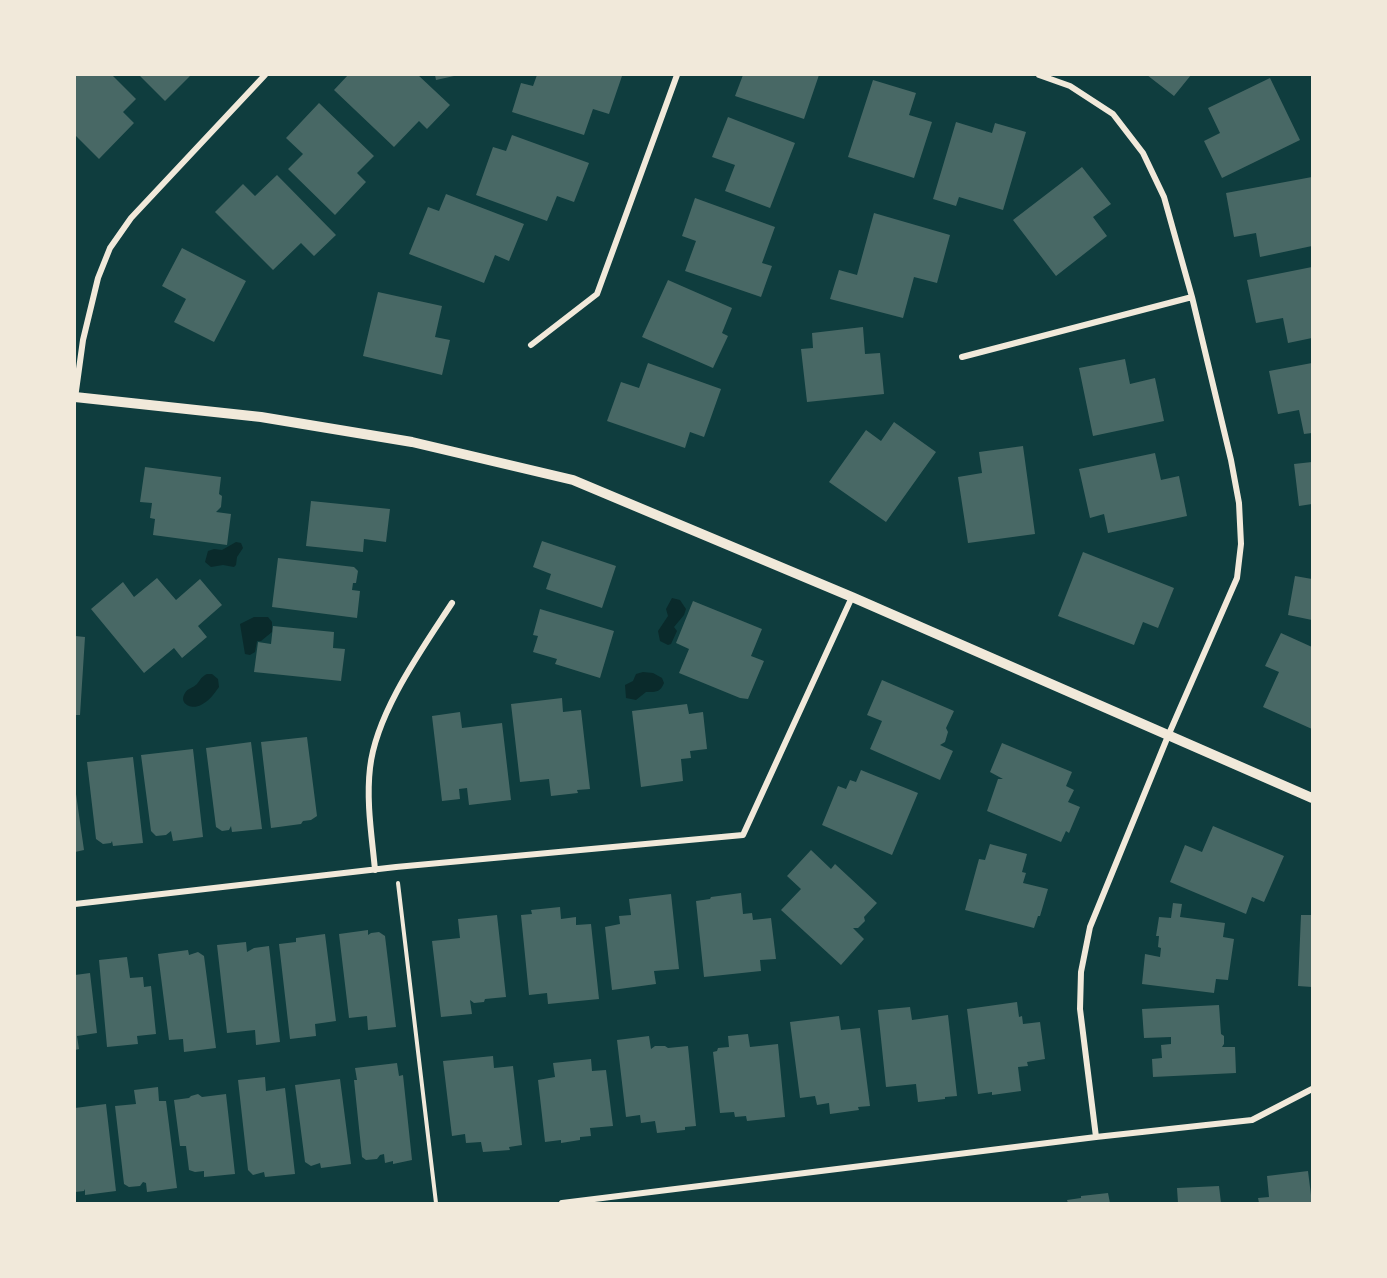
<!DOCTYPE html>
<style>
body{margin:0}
#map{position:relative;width:1387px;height:1278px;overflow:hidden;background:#0f3d3e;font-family:Karla,sans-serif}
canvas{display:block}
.frame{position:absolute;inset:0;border:76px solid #f1e9da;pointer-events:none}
</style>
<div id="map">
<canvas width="1387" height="1278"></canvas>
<div class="frame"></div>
</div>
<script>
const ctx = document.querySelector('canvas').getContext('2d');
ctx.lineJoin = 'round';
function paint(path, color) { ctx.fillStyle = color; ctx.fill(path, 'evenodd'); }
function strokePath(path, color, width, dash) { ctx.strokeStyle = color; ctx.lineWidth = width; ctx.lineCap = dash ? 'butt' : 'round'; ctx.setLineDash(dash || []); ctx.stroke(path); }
paint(new Path2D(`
 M236,542L241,543L243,548L237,557L236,565L234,567L223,565L211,567L205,562L208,551L214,549L222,550Z
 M672,598L680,600L686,609L684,615L674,627L677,631L671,644L668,645L660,641L658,631L668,616L666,609Z
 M254,617H268L272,622V632L261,641H257L255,652L250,655L245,654L240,624Z
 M643,672L653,673L662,678L664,683C660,693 655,692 646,692L636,700L626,698L625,685L633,681L636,674Z
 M207,674H212L218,679L219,687C214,694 209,701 201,705C192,710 178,704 185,693C188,688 193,688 197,684C201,679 201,677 207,674Z`), '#0a2a2b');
paint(new Path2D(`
 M75,75H112L136,99L123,112L134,123L99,159L75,135Z
 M139,75H191L165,101Z
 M348,75H418L450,105L427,129L419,121L394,147L334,90Z
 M435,75H454V76L436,80Z
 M537,75H620L622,76L609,114L593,109L584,135L512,112L521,83L533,86Z
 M743,75H819L804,119L735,96Z
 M1147,75H1191L1174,96Z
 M1270,78L1300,140L1222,178L1204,141L1220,133L1208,108Z
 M873,80L916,93L909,115L932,122L914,178L848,157Z
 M319,103L374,156L357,173L366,182L335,215L288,169L303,154L286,138Z
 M728,117L795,143L770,208L725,191L735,165L712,157Z
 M956,122L992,133L995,123L1026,132L1003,210L959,197L956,206L933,199Z
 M512,135L589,163L574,202L557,196L547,221L476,195L493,147L506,151Z
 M1082,167L1111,204L1093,217L1107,236L1056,276L1013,220Z
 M277,175L336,235L314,256L301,243L273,270L215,212L243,184L255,196Z
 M1312,177V246L1260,257L1256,233L1234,237L1226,193Z
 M446,194L524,224L509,261L495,255L484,283L409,254L428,207L439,211Z
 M695,198L775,227L762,263L772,266L761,297L685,271L696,241L682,236Z
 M874,213L950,235L937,283L914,277L903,318L830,299L839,270L857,275Z
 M182,248L246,281L214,342L174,322L186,299L162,286Z
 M1312,267V338L1288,343L1283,318L1256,323L1247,280Z
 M668,280L732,308L722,333L728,336L713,368L642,337Z
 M378,292L442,306L435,337L450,340L442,375L363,356Z
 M863,327L865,354L880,353L884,394L807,402L801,349L813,348L812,333Z
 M1125,359L1130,384L1155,378L1164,421L1093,436L1079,368Z
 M648,363L721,389L704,437L690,432L685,448L607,421L621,382L639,388Z
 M1312,363V433L1304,434L1299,410L1278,414L1269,371Z
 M894,422L936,452L886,522L829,482L866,430L881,441Z
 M1023,446L1035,534L968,543L958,477L982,473L979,452Z
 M1155,453L1161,480L1179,476L1187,516L1108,533L1104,514L1090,518L1079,469Z
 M1312,462V504L1299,506L1294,464Z
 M145,467L221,477L219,494L222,496L221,507L216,512L231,514L227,545L153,535L155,519L150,518L152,503L140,502Z
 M311,501L390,509L386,542L364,539L363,552L306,546Z
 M542,541L616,566L602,608L546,589L551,574L533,567Z
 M1083,552L1174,588L1158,628L1143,622L1134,645L1058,616Z
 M278,558L354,567L358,571L356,583H353L352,590L360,591L357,618L272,607Z
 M1295,576L1312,579V620L1288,615Z
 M157,578L176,600L200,579L222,605L198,626L207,637L182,658L174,648L144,673L91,609L123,582L134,597Z
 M693,601L762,629L751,656L764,661L748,699L740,698L679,673L689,649L676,643Z
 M540,609L614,631L600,678L555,664L557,659L533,652L538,636L533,635Z
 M273,626L334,632L333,648L345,649L341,681L254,672L258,642L271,644Z
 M1281,633L1312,647V729L1263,707L1279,672L1265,666Z
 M75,636L85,637L80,715H75Z
 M882,680L954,711L946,728L948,732L945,742L940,745L953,751L940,780L870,749L882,721L867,715Z
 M562,698L563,712L581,710L590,789L577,790L578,793L551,796L549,779L520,782L511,704Z
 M687,704L689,714L703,712L707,749L690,751L691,758L681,759L683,781L641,787L632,711Z
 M460,712L462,728L502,723L511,800L469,805L467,788L459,789L460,799L442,801L432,716Z
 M307,737L317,816L311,820L303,821L301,824L271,828L261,742Z
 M251,742L262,829L232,832L231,826L229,830L222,831L216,827L206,748Z
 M1002,743L1072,772L1066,786L1074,790L1068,802L1080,807L1069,833L1066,831L1061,842L987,811L998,779H1003L990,772Z
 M193,749L203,837L173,841L171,831L166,835L156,836L151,831L141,755Z
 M133,757L143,843L113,846L112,841L111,843L103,844L96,839L87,762Z
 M861,770L918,793L892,855L822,825L838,786L846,789L850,780L856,782Z
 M75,787L84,850L75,852Z
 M1213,826L1284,856L1264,902L1252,897L1246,914L1170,882L1185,845L1202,852Z
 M990,844L1027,854L1022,872L1026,873L1023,883L1048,889L1040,916H1038L1034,928L965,910L979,859L985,860Z
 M811,850L831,869L835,864L877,903L864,917L865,921L858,928H853L864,939L841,965L781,910L801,889L787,876Z
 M741,893L743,914L752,913L753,920L771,918L776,959L760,960L761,971L704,977L696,901L710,899L711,897Z
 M671,894L679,969L654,971L656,984L612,990L605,927L620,924L619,916L631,915L629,899Z
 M1173,903L1182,904L1180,917L1225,923L1223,937L1234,939L1228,980L1216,979L1214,993L1142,984L1145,954L1160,957L1161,948L1158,947L1159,936H1156L1159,917L1171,918Z
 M560,907L561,919L576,917V925L591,924L599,999L548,1004L547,993L529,995L521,915L532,914L531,910Z
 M497,915L506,997L485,999L484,1002L474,1003L470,1000L472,1014L441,1017L432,941L460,938L458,919Z
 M1301,915H1312V987L1298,986Z
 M368,930V935L371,933L379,932L385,936L396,1027L368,1030L367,1016L349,1018L339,934Z
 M325,934L336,1021L315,1024L316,1036L290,1039L279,944L296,942V938Z
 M246,942L247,952L254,948L269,946L280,1042L256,1045L255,1030L227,1033L217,945Z
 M188,950L189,955L198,952L204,956L216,1048L184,1052L183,1039L169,1040L158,954Z
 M127,957L130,978L143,977L144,987L151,986L156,1034L137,1036L138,1044L107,1047L99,960Z
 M90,973L97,1033L77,1036L79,1049L75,1050V975Z
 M1017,1002L1019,1017L1022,1016L1023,1024L1040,1022L1045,1059L1027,1062L1028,1066L1018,1067L1021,1091L992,1095V1092L978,1094L967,1009Z
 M1219,1005L1221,1034L1224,1036V1044L1222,1047H1235L1236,1073L1153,1077L1152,1059L1162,1058L1161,1045L1171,1044V1037L1144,1038L1142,1009Z
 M910,1007L912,1020L948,1015L957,1096L945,1097V1099L918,1102L916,1084L886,1087L878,1010Z
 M839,1016L841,1030L860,1028L870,1106L858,1107L859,1110L830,1114L829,1103L817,1105L815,1096L800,1098L790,1022Z
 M748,1034L750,1047L778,1044L785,1117L747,1121L746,1116L735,1117L734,1112L720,1113L713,1052L717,1051L718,1048L729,1047L728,1036Z
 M649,1036L651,1049L655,1046H665L668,1048L688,1046L696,1126L685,1127V1130L657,1133L655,1121L641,1123L640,1115L626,1117L617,1040Z
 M493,1056L494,1068L513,1066L522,1145L509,1147L510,1150L483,1152L481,1142L466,1143L465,1134L452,1136L443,1061Z
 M591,1059L592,1071L606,1070L613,1126L590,1128L591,1136L580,1137V1140L561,1143V1140L545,1142L538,1080L555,1077L553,1063Z
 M397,1063L399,1076L403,1075L412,1160L393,1164V1161L385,1163L384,1154L380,1155L377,1159L366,1160L362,1157L354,1080H357L355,1068Z
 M265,1077L266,1091L285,1088L295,1174L265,1177L264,1172L253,1175L248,1170L238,1080Z
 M340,1079L351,1164L321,1168L320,1163L311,1166L305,1162L295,1085Z
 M158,1087L159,1101H166L177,1188L147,1192L146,1183L143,1182L140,1186L129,1187L124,1184L115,1106L136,1104L134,1090Z
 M198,1094L202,1097L226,1094L235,1174L204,1177V1171L195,1172L189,1170L186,1146H180L174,1100L189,1098L191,1096Z
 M106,1104L116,1191L85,1195V1189L84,1191L75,1192V1108Z
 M1308,1171L1312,1203H1259L1258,1198L1269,1197L1267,1176Z
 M1219,1186L1221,1203H1178L1177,1188Z
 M1108,1193L1110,1203H1068L1067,1200L1081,1198V1196Z`), '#486865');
strokePath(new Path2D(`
 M398,883L436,1203`), '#f1e9da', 4);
strokePath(new Path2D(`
 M1039,75L1070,86L1113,114L1143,153L1164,197L1192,297L1231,460L1239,503L1241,544L1237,578L1168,736L1090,927L1081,972L1080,1009L1096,1137
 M531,345L597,294L677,75
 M962,357L1192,297
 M75,398L83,340L98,278L110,248L131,218L265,75
 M375,870C372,837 366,802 370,768C376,713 422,649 452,603
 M75,904L396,867L743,835L852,597
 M562,1203L1096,1137L1252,1120L1312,1089`), '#f1e9da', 6);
strokePath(new Path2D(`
 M75,397L261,417L412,442L573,480L852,597L1312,798`), '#f1e9da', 10);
</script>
